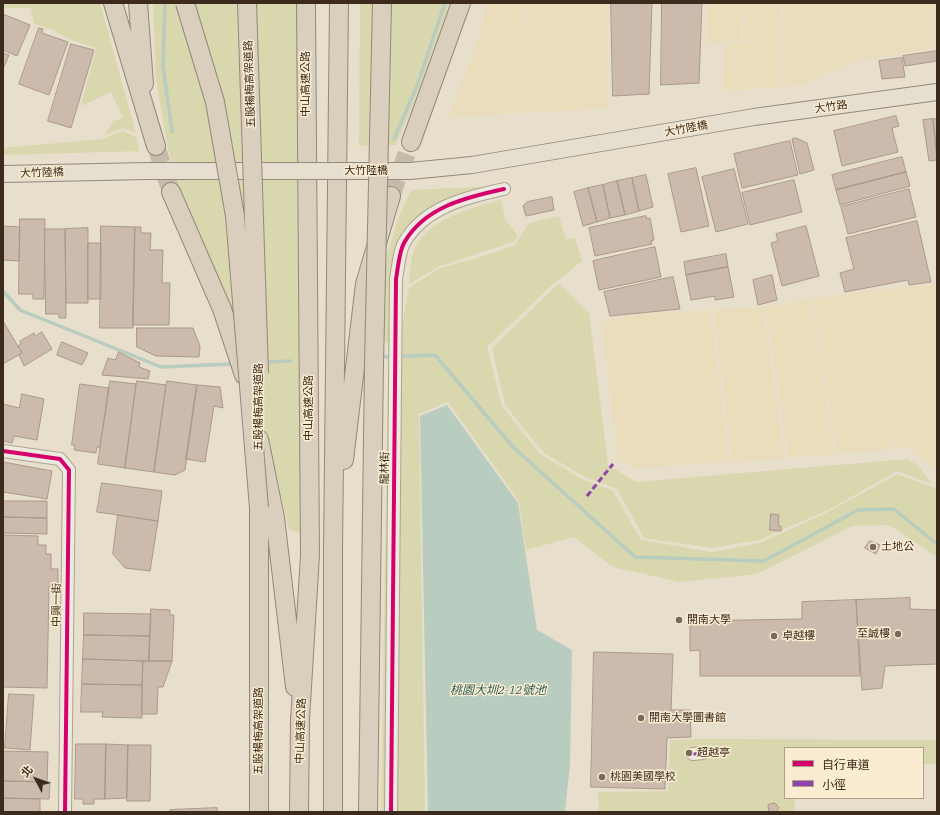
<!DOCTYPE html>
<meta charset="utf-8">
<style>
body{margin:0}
#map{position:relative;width:940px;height:815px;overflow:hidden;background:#e8decc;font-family:"IBM Plex Serif","Noto Sans TC",serif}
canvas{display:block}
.frame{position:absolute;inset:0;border:4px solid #3c2b1c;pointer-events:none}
.legend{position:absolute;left:784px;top:747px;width:140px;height:52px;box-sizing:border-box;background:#f9ecd1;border:1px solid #ad9f89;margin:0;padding:5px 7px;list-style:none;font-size:12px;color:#3c2b1c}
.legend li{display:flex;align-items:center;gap:8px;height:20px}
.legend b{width:20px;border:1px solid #ad9f89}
.north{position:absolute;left:16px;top:759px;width:40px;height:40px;-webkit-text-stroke:3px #f9ecd1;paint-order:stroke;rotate:311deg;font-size:11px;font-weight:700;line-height:16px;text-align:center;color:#3c2b1c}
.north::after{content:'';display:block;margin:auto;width:14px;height:18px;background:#3c2b1c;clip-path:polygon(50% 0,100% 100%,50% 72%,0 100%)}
</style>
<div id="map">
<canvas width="940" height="815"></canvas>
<div class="frame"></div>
<ul class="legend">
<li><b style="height:5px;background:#d6006c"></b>自行車道</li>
<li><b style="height:5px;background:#8e44ad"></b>小徑</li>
</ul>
<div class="north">北</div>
</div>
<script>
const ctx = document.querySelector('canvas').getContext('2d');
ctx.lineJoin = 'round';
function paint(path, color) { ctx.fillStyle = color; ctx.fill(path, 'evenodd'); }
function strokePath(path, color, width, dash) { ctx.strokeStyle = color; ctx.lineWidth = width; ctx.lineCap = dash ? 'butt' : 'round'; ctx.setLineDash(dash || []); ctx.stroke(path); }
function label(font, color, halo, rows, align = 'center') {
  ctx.font = font + ' "IBM Plex Serif","Noto Sans TC",serif'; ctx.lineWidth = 3; ctx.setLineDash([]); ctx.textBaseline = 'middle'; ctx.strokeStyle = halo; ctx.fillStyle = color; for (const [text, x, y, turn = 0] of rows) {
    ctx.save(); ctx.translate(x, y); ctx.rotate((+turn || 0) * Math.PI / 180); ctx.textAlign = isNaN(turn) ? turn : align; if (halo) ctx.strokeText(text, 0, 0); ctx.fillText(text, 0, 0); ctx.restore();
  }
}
paint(new Path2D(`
 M488,3H525L520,113L449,117L479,37Z
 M527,3H607L608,108L522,113Z
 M708,3H743L741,41L706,43Z
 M745,3H781L780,87L724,91L725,44L744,43Z
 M784,3H856V61L809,82L782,87Z
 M858,3H932L930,49L858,61Z
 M934,3H937V48H932Z
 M937,284V472L909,447L895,448L868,291Z
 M867,291L893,449L837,454L813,299Z
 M811,299L834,455L789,458L766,307Z
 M763,307L784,459L732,462L714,310Z
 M710,310L729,462L637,468L619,461L601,322L646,313Z`), '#e9ddbb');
paint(new Path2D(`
 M3,3H100L136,133L123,128L105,135L113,121L123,118L111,92L81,106L96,48L69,39L51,29L34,24L31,8H3Z
 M153,3H298L301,533L289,530L270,453L216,301L182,198L168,148L156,80Z
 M360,3H450L428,71L396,145L359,146Z
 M123,131L137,137L139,151L3,155V148L103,139Z
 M498,186L499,195L434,218L415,236L407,251L394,344L370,340L381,274L398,219L411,190Z
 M501,200L505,219L518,236L513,242L440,266L409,284C410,274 410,262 413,253C423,220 472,208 501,200Z
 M559,216L566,240L575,238L582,261L551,286L487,347L502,406L540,454L580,478L613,491L641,540L712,552L760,543L826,513L898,474L937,489V557L889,525L852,526L757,574L680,582L613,567L574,537L526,550L519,501L448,402L419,414L425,812H381L388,369L400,365L399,343L409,288L440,268L484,256L515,245L529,223Z
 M559,283L589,313L608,465L636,482L908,459L918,466L932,484L897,471L828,510L759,540L712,548L644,538L617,489L583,476L543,452L505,405L492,348Z
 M703,739L937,740V764H923V748H785V798H795V812H599L598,792L668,791L670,740Z`), '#d9d7ad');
paint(new Path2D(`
 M447,405L518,503L537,630L572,650L570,764L565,812H428L420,416Z`), '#b8ccbf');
strokePath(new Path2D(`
 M165,3L163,66L172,132
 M394,139L417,86L445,3
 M3,291L20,310L161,367L232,364
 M380,357L435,355L513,447L635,557L764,561L858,510L894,509L937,544
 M264,362L291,361`), '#b8ccbf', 3.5);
const building = new Path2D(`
 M611,3H652L649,94L613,96Z
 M662,3H702L699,83L661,85Z
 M3,14L30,25L17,56L3,50Z
 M39,28L43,29L42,33L68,42L49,95L19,84Z
 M71,44L94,50L71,128L48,121Z
 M937,51V61L905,66L903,56Z
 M3,53L9,55L3,69Z
 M902,58L905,77L882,79L879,61Z
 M896,116L899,126L892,128L898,152L842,166L834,131Z
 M933,119L937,160L929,161L923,120Z
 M933,119H937V150Z
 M796,138L807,143L814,170L800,174L792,139Z
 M790,141L798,175L742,188L734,154Z
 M902,157L906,172L836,190L832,175Z
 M696,168L709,226L681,232L668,174Z
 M734,169L748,224L716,232L702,177Z
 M906,172L910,186L840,205L836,190Z
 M646,175L653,207L639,211L632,178Z
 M632,178L639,211L625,215L617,181Z
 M794,180L802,212L750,225L742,193Z
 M617,181L625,215L610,218L603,185Z
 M603,185L610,218L597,222L588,188Z
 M588,188L597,222L583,226L574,192Z
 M909,189L916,217L848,234L841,207Z
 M552,197L554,210L526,216L523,206L527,202Z
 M646,216L647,219L650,218L654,240L651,241L652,244L595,256L589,228Z
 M20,219H45L44,299H33V294H19Z
 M917,221L931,282L909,285L908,280L845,292L840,273L854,269L846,238Z
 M3,226L20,227L19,261L3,260Z
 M101,226L135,227L133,328H100Z
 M806,226L819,276L782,286L771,243L778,241L776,234Z
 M135,227H141V233H151L150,250H163L162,283H170L169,325H133Z
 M88,228V303H66L65,229Z
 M45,229H65L66,318H59V314H46Z
 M88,243H101V299H88Z
 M655,247L661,277L599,290L593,261Z
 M726,254L728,267L686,275L684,262Z
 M728,267L734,297L715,300V296L691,300L686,275Z
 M772,275L777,300L758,305L753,280Z
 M673,277L680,309L610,316L604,292Z
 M3,321L22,353L3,364Z
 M137,328H193L200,346L199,357L156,356L137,347Z
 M42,332L52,349L24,366L19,355L22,353L18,346L21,344L20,341L34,333L35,336Z
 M62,342L88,353L82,365L57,355Z
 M119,352L140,363L139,367L150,371L148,379L102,375L108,358L115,360Z
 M110,381L136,384L125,468L98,464Z
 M137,381L166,385L154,472L125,468Z
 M167,381L197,385L185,470L175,475L154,472Z
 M80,384L109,388L100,447H97L96,453L74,450L75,445H72Z
 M197,385L220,387L223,408L214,406L205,462L186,459Z
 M22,394L44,399L37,440L14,436L12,443L3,441V404L19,408Z
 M3,462L52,471L47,499L3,492Z
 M102,483L162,491L158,521L97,512Z
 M3,501H47V518L3,517Z
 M771,514L779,515L778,526H781V531L770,530Z
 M118,515L158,521L150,571L125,568L113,554Z
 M3,517L47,518V534L3,533Z
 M3,535L38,536V545H46V554H51V569H58V587H49L47,688L3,687Z
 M870,541L880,545L876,554L865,548Z
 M910,598V609L937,610V664L885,666L882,688L862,690L856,600Z
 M856,600L860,676H700V650L690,651V621L802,619V602Z
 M151,609L170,610V615H174L172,661H149Z
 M84,613L151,614L150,636L84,635Z
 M84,635L150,636L149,661L83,659Z
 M594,652L673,654L671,710H690L691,737L667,738L665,789L591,787Z
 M83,659L143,661L142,685L82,684Z
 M143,661H172L163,687H158L157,714H142Z
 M82,684L142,685V718L102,717L103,712H81Z
 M9,694L34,695L30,750L5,748Z
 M76,744H106L105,799H94V804H83V799H75Z
 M106,744L128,745L127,798L105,799Z
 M128,745H151L150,801H127Z
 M3,751L48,752L47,782L3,781Z
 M3,781L50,782L49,799L3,798Z
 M3,798L40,799V812H3Z
 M775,803L779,808L776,812H769L768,805Z
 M217,808V812H170V810Z`);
paint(building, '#ccbbac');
strokePath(building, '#a8998b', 1);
strokePath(new Path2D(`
 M156,146L171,192
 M391,196L411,142`), '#c6baa9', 18, [18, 9]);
const minor = new Path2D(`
 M3,451L60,459L69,470L65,812
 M693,754L703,753
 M391,812L396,279C398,268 399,252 404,243C424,207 467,197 504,189`);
const major = new Path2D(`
 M349,171H410L472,165L754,117L937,92
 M3,174L147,171H282`);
const highway = new Path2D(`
 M113,3L156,146
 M138,3L144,84
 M411,142L461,3
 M171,192L222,309L244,375
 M259,439L275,518L295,687
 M344,460L365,284L391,196
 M259,508V812
 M299,812L300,720L310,555L306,3
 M333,812V550L339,3`);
strokePath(minor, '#ada395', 14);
strokePath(major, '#92887c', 18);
strokePath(highway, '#92887c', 20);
strokePath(minor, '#eee9df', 12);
strokePath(major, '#e6decf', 16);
strokePath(highway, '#dacebd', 18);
const majorBridge = new Path2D(`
 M282,171H349`);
const highwayBridge = new Path2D(`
 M185,3L215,102L235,216L259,508
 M247,3L259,373
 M368,812L374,364L382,3`);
strokePath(majorBridge, '#92887c', 18, []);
strokePath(highwayBridge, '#92887c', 20, []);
strokePath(majorBridge, '#e6decf', 16);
strokePath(highwayBridge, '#dacebd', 18);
strokePath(new Path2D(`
 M587,496L613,464
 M693,754L703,753`), '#8e44ad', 3, [6, 3]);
strokePath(new Path2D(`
 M3,451L60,459L69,470L65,812
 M391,812L396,279C398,268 399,252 404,243C424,207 467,197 504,189`), '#d6006c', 4);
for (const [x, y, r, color] of [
 [873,547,4,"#786a5a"],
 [679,620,4,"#786a5a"],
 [898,634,4,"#786a5a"],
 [774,636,4,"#786a5a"],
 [641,718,4,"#786a5a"],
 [689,753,4,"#786a5a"],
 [602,777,4,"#786a5a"]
]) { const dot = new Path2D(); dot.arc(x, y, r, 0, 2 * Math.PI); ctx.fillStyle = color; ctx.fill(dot); strokePath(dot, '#f9ecd1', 1.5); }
label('11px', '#3c2b1c', '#f9ecd1', [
 ["五股楊梅高架道路",250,84,-92],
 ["中山高速公路",306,84,-90],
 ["大竹路",831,107,-8],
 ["大竹陸橋",686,129,-10],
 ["大竹陸橋",366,171],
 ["大竹陸橋",42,173,-2],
 ["五股楊梅高架道路",259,407,-90],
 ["中山高速公路",309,408,-90],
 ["龍林街",385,468,-89],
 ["中興一街",57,605,-89],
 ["五股楊梅高架道路",259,731,-90],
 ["中山高速公路",301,731,-88]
]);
label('11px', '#3c2b1c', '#f9ecd1', [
 ["土地公",881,547],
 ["開南大學",687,620],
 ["至誠樓",890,634,"right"],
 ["卓越樓",782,636],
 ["開南大學圖書館",649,718],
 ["超越亭",697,753],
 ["桃園美國學校",610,777]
], 'left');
label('italic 12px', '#2a5e59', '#f9ecd1', [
 ["桃園大圳2-12號池",498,691]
]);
</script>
